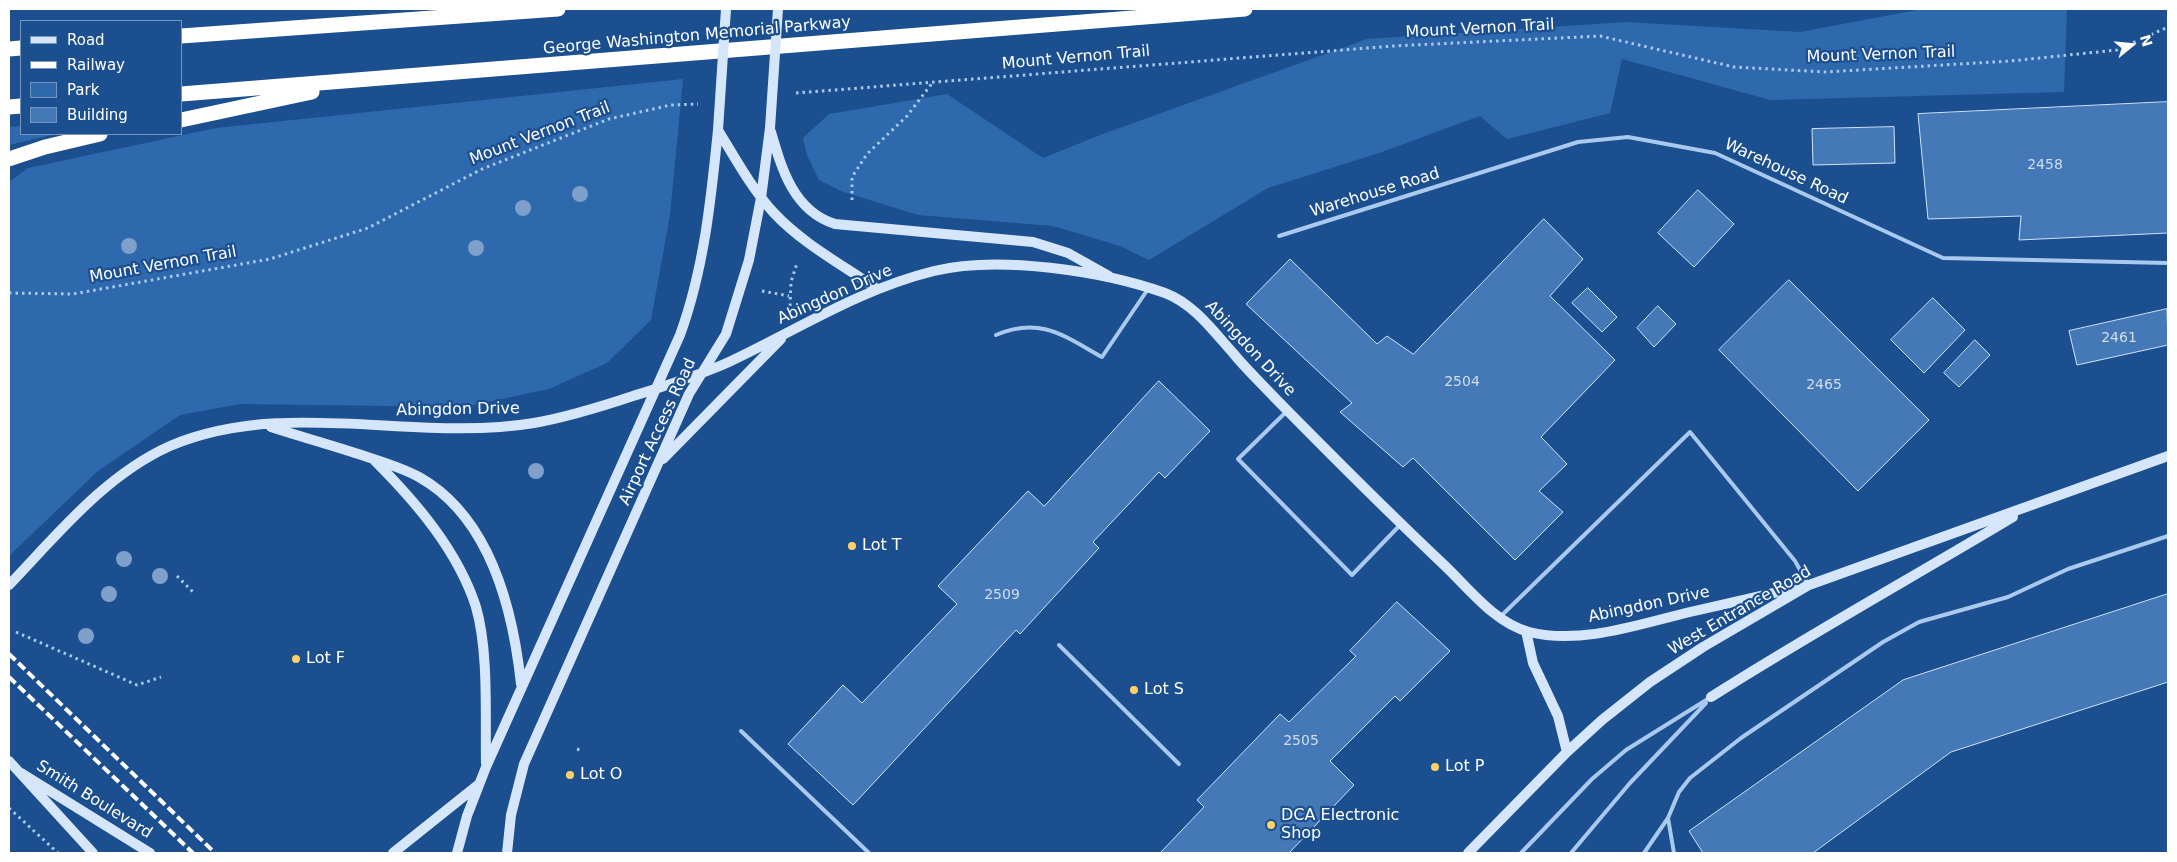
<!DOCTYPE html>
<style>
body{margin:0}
#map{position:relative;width:2177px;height:862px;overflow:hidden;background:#1b4f8f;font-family:"DejaVu Sans",sans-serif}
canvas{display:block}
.frame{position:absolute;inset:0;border:10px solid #fff;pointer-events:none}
.legend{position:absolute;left:20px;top:20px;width:162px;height:115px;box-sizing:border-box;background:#1b4f8f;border:1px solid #7695bc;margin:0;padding:6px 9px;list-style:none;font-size:15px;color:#fff}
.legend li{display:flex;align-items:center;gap:10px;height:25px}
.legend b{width:25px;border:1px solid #7695bc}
.north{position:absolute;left:2107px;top:20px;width:50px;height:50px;-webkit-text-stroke:4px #1b4f8f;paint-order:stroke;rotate:73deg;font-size:14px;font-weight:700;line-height:20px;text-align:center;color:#fff}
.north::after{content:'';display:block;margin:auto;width:18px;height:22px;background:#fff;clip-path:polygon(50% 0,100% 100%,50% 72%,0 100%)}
</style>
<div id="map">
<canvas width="2177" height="862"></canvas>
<div class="frame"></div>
<ul class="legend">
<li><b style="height:6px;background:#d6e6fa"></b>Road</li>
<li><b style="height:6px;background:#fff"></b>Railway</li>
<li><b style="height:14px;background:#2e69ad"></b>Park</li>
<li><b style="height:14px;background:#4478b7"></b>Building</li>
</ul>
<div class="north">N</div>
</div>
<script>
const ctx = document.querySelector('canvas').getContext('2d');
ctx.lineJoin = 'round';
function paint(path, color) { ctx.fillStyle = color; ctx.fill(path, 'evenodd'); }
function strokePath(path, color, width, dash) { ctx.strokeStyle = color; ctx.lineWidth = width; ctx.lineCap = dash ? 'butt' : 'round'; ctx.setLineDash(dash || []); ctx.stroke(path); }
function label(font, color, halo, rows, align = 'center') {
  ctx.font = font + ' "DejaVu Sans",sans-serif'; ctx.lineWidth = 4.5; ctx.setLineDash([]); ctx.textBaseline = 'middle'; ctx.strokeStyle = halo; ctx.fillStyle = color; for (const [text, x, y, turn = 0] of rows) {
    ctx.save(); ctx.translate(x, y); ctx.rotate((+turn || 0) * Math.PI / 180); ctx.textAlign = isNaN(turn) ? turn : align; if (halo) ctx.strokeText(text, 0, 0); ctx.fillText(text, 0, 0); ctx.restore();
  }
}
paint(new Path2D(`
 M1922,9H2067L2064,92L1770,100L1622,59L1610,113L1507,139L1480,116L1379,153L1268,188L1149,260L1120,246L1053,226L918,215L841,191L819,180L807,155L803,138L829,114L947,94L1043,158L1100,135L1367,39L1626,22L1800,32Z
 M683,79L670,215L651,320L607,363L549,389L464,407L240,404L180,415L98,471L9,556V182L28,168L216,128Z
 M21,126V134H56L9,145V127Z`), '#2e69ad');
const building = new Path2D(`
 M2168,102V233L2019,240L2021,216L1928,219L1918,114Z
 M1894,127L1895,163L1813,165L1812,129Z
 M1698,190L1734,224L1694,267L1658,233Z
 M1544,219L1583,259L1550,296L1615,360L1541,437L1567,464L1539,491L1563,512L1515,560L1413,458L1403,467L1340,412L1352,403L1246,304L1290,259L1377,344L1387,336L1413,354Z
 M1789,280L1929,420L1858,491L1719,350Z
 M1588,288L1617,317L1602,332L1572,303Z
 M1933,298L1965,330L1924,373L1891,340Z
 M1658,306L1676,324L1654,347L1637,328Z
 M2167,309L2168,345L2077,365L2069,331Z
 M1975,340L1990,355L1959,387L1944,373Z
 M1159,381L1210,431L1165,478L1159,472L1093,542L1099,548L1020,634L1016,630L853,805L788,744L843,685L862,703L957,604L938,586L1028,491L1044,506Z
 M2168,594V682L1951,752L1813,853H1703L1689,831L1903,680Z
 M1397,602L1450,651L1400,701L1395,696L1330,761L1354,785L1289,853H1160L1204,807L1197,800L1280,714L1289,722L1356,656L1350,651Z`);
paint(building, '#4478b7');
strokePath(building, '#cfe3fa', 1);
strokePath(new Path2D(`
 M796,93L1393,46L1600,36L1734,67L1825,72L2010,61L2117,50L2168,27
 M852,200V177L867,154L907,116L933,82
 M762,291L789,296
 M9,293L73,294L270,259L368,228L482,169L609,119L671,105L698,104
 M790,306L791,282L797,263
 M177,576L193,592
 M16,632L137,685L161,677
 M577,749L580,750
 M9,808L58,853`), '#a9c9ee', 3, [2.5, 4]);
strokePath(new Path2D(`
 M1279,236L1578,142L1628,137L1715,153L1943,258L2168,263
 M996,335C1040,316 1064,336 1102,357L1148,289
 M1286,412L1238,459L1352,575L1401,524
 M1500,617L1690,432L1795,561L1808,584
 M1059,645L1179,764
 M741,731L869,853
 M1521,853L1592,779L1626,750L1711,697
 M1571,853L1630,783L1706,703
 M1644,853L1668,818
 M1674,853L1668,818L1679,792L1690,778L1741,738L1883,642L1919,622L2008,597L2068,569L2168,536`), '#a9c9ee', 4);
strokePath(new Path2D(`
 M718,130C735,158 752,189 774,213C803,244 843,265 877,289
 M771,132C782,170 794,211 835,224L1033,242L1068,253L1109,276
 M271,427C299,436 327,444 355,453C376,460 399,466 419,477C490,517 513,609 521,684
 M663,459L781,339
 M375,461C416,502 458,551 476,607C489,652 485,716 486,763
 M9,585C57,535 105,475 170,446C286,397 415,443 534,423C568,417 600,407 633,396C665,386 698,376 729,362C797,330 860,289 934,271C998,255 1103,271 1165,293C1194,304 1213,331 1233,353C1246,369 1261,383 1275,398C1330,454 1385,509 1442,563C1467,586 1494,623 1529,632C1582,645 1639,624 1690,612C1729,603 1769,594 1809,585
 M1526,631L1533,663L1558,716L1567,752
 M1711,697C1810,634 1913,577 2013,517
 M9,761L93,853
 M21,773L150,853
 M393,853L478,785
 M457,853L467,816L486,767L680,335C704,269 711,200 718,130
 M507,853L511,815L524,764L689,394L726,334L749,260L761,198L770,128
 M1468,853L1567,752L1602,720L1650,682L1703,647L1809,585L2168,456`), '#d6e6fa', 10);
strokePath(new Path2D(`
 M181,36L558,9
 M9,49L21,48
 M181,94L1245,9
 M9,107L21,106
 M181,120L312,92
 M9,159L45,147L100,134`), '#fff', 15);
strokePath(new Path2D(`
 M9,654L215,853
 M9,677L193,853`), '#fff', 4, [9, 4]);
strokePath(new Path2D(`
 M770,128L778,9
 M718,130L726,9`), '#d6e6fa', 10);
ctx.fillStyle = '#7ea0ca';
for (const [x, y] of [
 [580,194],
 [523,208],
 [129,246],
 [476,248],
 [536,471],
 [124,559],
 [160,576],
 [109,594],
 [86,636]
]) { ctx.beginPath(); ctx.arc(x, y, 8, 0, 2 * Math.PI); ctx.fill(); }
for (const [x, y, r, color] of [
 [852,546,5,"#ffd166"],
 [296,659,5,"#ffd166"],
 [1134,690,5,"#ffd166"],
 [1435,767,5,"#ffd166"],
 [570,775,5,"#ffd166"],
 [1271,825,5,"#ffd166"]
]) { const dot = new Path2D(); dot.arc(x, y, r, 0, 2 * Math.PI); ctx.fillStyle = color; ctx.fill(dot); strokePath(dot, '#1b4f8f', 2); }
label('14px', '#d0dded', null, [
 ["2458",2045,165],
 ["2461",2119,338],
 ["2504",1462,382],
 ["2465",1824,385],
 ["2509",1002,595],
 ["2505",1301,741]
]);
label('16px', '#fff', '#1b4f8f', [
 ["Mount Vernon Trail",1480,29,-3],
 ["George Washington Memorial Parkway",697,36,-5],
 ["Mount Vernon Trail",1881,55,-2],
 ["Mount Vernon Trail",1076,58,-5],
 ["Mount Vernon Trail",540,134,-21],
 ["Warehouse Road",1786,172,25],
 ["Warehouse Road",1375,193,-17],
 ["Mount Vernon Trail",163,265,-10],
 ["Abingdon Drive",835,295,-24],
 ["Abingdon Drive",1250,349,47],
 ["Abingdon Drive",458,410,-1],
 ["Airport Access Road",658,432,-65],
 ["Abingdon Drive",1649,605,-12],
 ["West Entrance Road",1740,611,-30],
 ["Smith Boulevard",94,800,32]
]);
label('16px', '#fff', '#1b4f8f', [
 ["Lot T",862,546],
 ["Lot F",306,659],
 ["Lot S",1144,690],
 ["Lot P",1445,767],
 ["Lot O",580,775],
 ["DCA Electronic",1281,816],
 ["Shop",1281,834]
], 'left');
</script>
